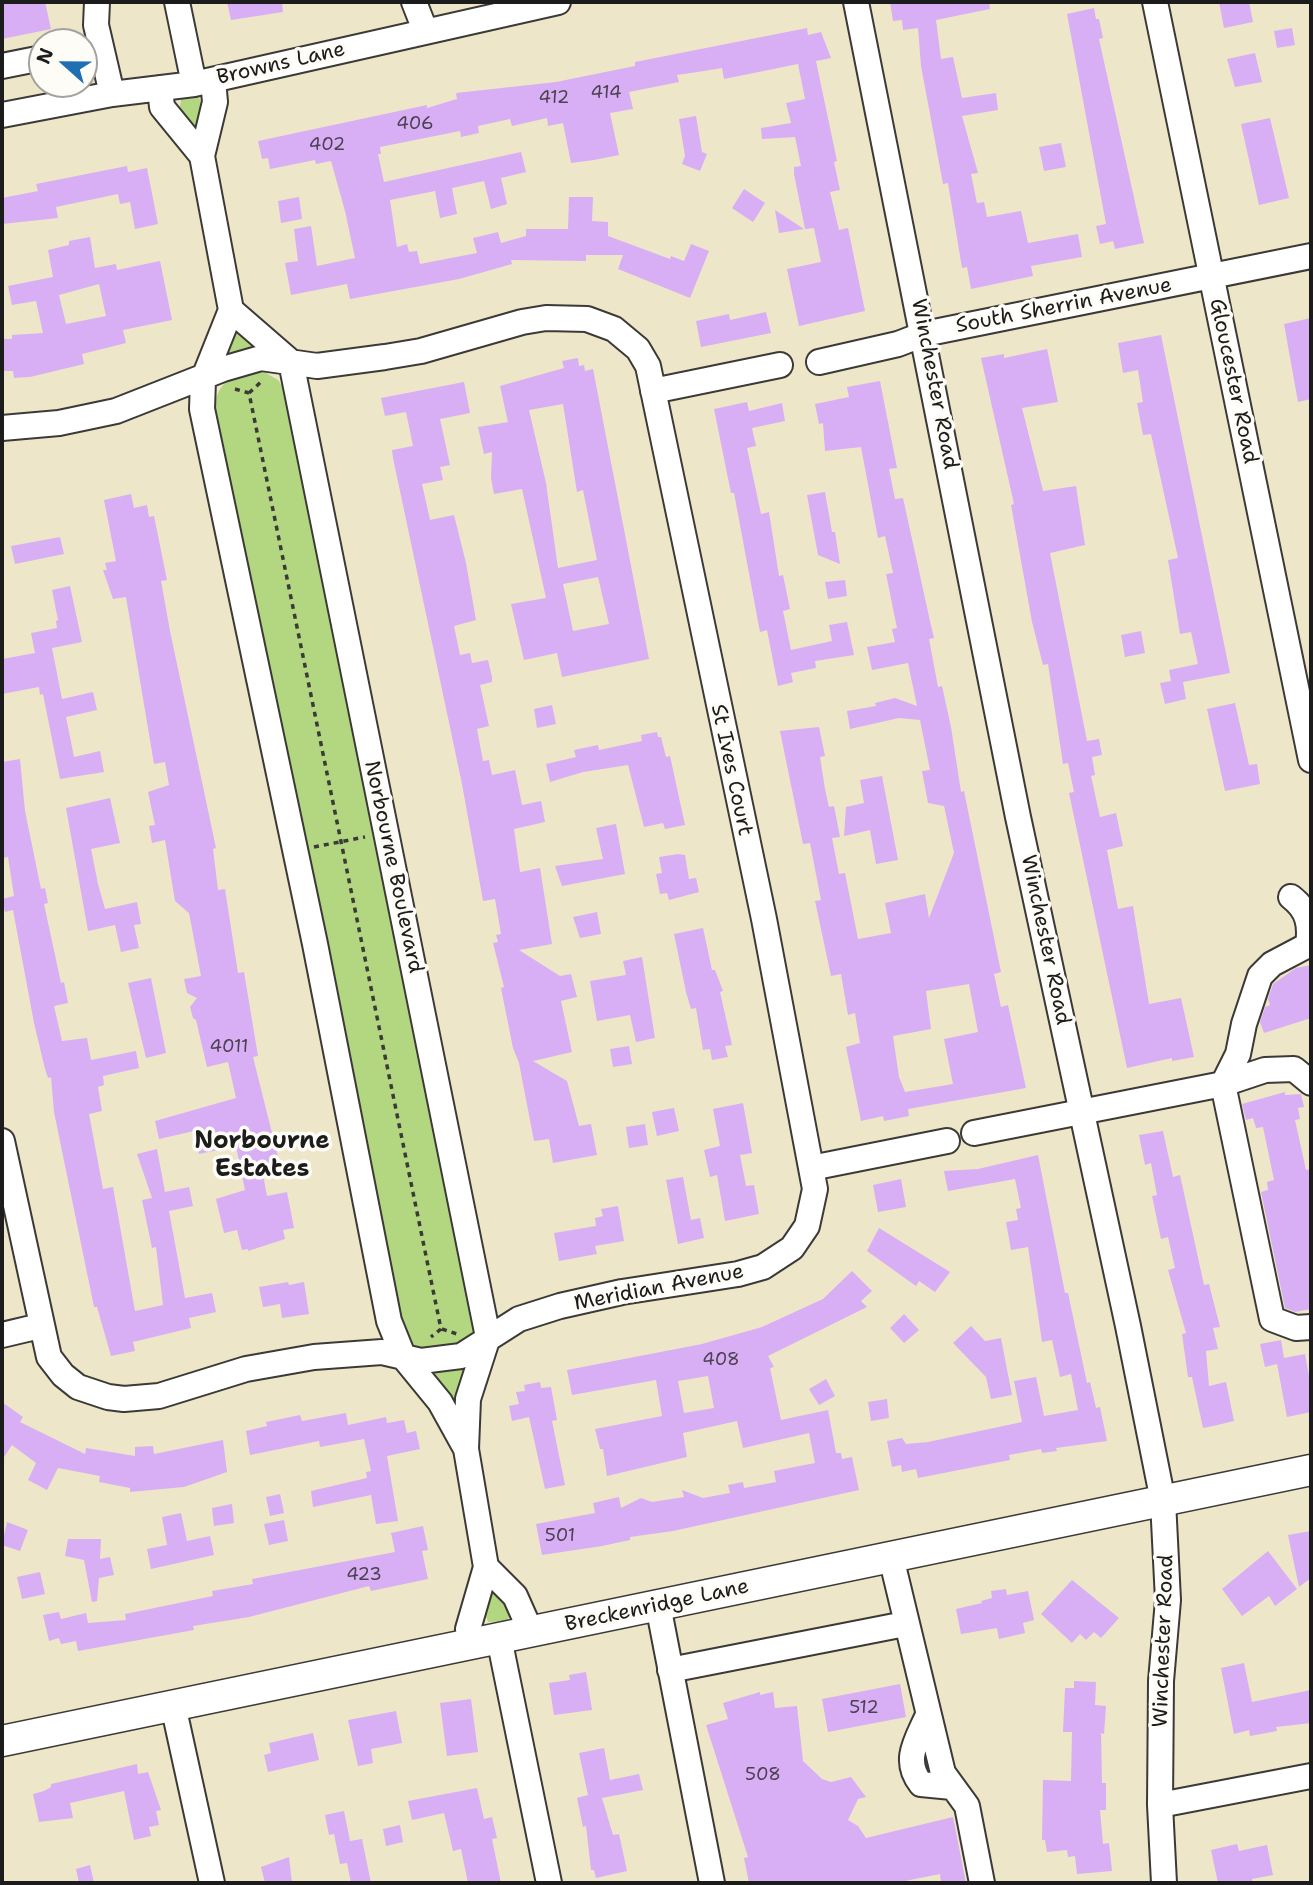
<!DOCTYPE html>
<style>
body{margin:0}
#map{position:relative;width:1313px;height:1885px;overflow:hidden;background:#eee6c9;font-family:"Shantell Sans",sans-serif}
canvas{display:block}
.frame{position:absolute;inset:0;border:4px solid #1c1c1c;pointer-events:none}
.north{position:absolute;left:28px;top:28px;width:70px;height:70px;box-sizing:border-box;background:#fdfcf7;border:2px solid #a3a29f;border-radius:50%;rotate:291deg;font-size:19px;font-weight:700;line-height:28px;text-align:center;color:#1c1c1c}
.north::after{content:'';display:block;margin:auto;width:24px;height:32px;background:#1f6fb2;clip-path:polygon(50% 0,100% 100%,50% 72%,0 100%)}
</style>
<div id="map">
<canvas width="1313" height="1885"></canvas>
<div class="frame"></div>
<div class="north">N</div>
</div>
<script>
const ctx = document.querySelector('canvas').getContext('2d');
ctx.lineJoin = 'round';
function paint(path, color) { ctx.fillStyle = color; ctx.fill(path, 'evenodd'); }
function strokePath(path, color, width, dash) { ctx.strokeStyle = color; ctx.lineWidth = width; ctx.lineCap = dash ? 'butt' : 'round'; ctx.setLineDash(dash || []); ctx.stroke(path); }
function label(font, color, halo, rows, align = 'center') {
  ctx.font = font + ' "Shantell Sans",sans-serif'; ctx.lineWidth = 7; ctx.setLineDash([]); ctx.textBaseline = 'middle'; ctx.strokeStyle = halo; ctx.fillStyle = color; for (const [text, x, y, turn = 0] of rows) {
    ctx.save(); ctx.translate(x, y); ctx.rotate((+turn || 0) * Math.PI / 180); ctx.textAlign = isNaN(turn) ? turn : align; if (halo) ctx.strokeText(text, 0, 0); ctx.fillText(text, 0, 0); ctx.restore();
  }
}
paint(new Path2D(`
 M182,95H198C205,110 202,119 198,134L179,111Z
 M233,327L256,346L257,350L225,357Z
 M259,369L278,380L285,390L475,1329C459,1356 420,1363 403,1333L214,409C218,379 233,376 259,369Z
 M467,1363L457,1404L455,1405L430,1376L432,1369Z
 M490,1590H496L511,1612L507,1621L488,1622L485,1613Z`), '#b3d780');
paint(new Path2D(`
 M2,2H45L51,29L2,39Z
 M227,2H282L283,12L231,20Z
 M890,2H989L990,9L936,20L941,59L953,57L962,98L996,93L998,110L962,116L978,173L971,174L977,203L984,202L987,217L1021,211L1028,243L1078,234L1082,257L1031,266L1033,276L971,289L967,267L962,268L948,183L943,184L921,66L918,28L903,30L902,20L893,21Z
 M1219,2H1249L1253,22L1224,28Z
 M1094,8L1096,19H1099L1103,38L1099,39L1144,243L1115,249L1113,241L1100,244L1096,226L1106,224L1067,14Z
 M807,28L808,35L821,32L831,58L816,61L837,161L834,162L840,190L830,192L839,230L848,228L865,311L799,326L787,269L821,262L814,228L805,229L794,174V167L801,166L795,137L762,139L761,128L791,123L786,103L805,99L798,64L724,79L722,68L704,71L677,75L679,82L629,92L633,109L610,113L619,155L594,160L571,163L563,123L548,126L547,118L512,126L510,119L478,126L479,133L461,137L460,131L380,147L381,154H378L384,182L521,152L526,172L501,178L507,204L491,209L484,181L452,188L457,214L440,218L435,191L390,200L397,247L407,244L409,252L417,251L420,264L477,253L473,238L498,232L501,243L526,236V229H568L569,197H593L592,221L608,222V236L670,259L671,256L684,261L691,244L709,251L690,298L618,269L623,255H586V261L511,260L512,264L459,279L350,299L347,284L291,295L285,263L298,261L294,229L311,226L317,266L355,258L345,211L331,161L316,164L315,160L270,169L268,158L262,159L258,141L427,105V108L457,99L456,93L556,82L635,66V62Z
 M1292,28L1295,45L1277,48L1274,31Z
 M1255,53L1262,82L1235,87L1227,59Z
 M696,116L702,152L707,154L700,171L682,164L685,156L679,119Z
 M1270,118L1289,198L1259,205L1241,124Z
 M1061,143L1066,167L1044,171L1039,147Z
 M127,166L128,172L147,168L158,224L135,229L130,202L120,204L118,194L56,207L58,218L2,224V198L38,191L36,184Z
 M744,189L765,203L753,222L732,208Z
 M299,197L302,219L281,223L278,201Z
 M775,210L804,229L779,233Z
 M90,237L95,268L116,264L117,270L160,261L172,320L123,330L126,343L82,354L84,364L30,377L14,378L13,371H4L2,339H12V335L43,333L36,301L12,305L8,286L53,277L48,250L69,245V241ZM99,284L106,316L66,324L59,295Z
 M766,312L771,333L701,347L696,321L729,314L730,320Z
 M1311,318V399L1298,402L1284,324Z
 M1161,335L1230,673L1183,682L1186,699L1165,704L1160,683L1171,681L1169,670L1198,664L1191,632L1180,634L1168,560L1178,558L1151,434L1143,435L1137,403L1143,402L1138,370L1123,373L1118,343Z
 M1047,349L1058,402L1022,408L1043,491L1076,486L1085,545L1050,553L1087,741L1099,739L1102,755L1092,757L1095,775L1091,776L1100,817L1116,813L1123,846L1107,850L1118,909L1133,906L1149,1004L1181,998L1194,1057L1172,1061V1058L1127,1068L1069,793L1074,792L1068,763L1063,764L1048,664L1043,665L1032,622L1011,505L1014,504L981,358L1004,354V358Z
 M578,358L579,366L584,365L585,371L593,369L649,659L562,677L557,653L524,660L511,604L546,598L522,489L494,494L491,478L492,452L484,454L478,427L508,422L500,386L564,368L562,361ZM563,404L577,492L583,490L597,560L558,568L546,483L529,410ZM598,577L609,624L573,631L563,584Z
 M880,381L897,468L889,469L895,499L903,498L930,621L934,638L929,639L938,687L942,686L951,727L961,792L964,791L1001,972L994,974L1001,1007L1008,1005L1026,1088L908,1109L909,1116L884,1121L883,1116L861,1121L846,1047L860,1043L855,1013L848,1015L841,974L831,976L815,901L821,900L810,843L803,844L780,731L819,727L825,756L820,757L825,789L829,807L834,806L840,837L832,838L839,874L845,873L858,939L891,933L885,903L925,894L929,918L954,853L944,806L928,803L922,771L930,770L920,720L899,718L850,729L847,711L876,706L875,703L895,698L917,706L908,663L872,670L867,647L895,642L892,629L897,628L886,574L893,573L885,536L878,538L861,447L825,451L823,423L819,424L815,404L849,397L847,387ZM969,984L978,1032L944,1039L953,1084L905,1092L899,1077L893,1036L931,1029L926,991Z
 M464,382L470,413L440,419L450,465L440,467L443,480L422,484L430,520L454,515L466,563L476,620L454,626L460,655L470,653L472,663L488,660L492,677V682L480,685L489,726L477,729L483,761L489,760L492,775L515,770L522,805L541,801L545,822L514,829L520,872L540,868L552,944L519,950L560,976L571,974L577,997L561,1001L572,1052L533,1061L567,1081L579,1126L591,1124L597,1155L553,1163L549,1139L534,1141L519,1063L513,1048L501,988L504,987L493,943L498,942L496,935L501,934L495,899L483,901L462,784L393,458L392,450L413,446L406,412L385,416L381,398Z
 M747,402L749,411L782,403L785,421L752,428L756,446L747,448L761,514L769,512L779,576L783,575L790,609L783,611L791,650L832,641L829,625L847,622L854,655L815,661L816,668L791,673L793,682L778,686L767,630L760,632L734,493H731L714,409Z
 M825,492L832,532H835L840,564L818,555L807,495Z
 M131,494L134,508L147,505L149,517L154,516L167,580L161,581L170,631L216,848L213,849L218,890L225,889L238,973L244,972L258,1056L253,1057L279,1161L261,1164L267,1196L287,1192L294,1228L283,1230L285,1239L248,1251V1249L242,1250L237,1230L224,1233L216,1199L245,1190L236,1146L199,1154L194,1131L159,1139L155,1121L236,1098L228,1062L207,1067L196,1020L193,1018L190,1007L197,998L187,993L184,979L201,976L189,913L175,901L165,840L152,843L149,826L155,825L148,792L169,785L165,762L154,764L126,597L113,599L103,570H107L105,563L116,561L104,500Z
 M60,537L64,554L15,564L11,546Z
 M845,580L847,596L828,599L825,582Z
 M70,586L82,642L52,648L62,699L93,692L97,710L66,717L74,757L100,751L104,772L60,779L43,694L40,695L39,687L2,694V659L35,653L31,633L57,628L56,621L58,620L52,590Z
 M1141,631L1145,653L1125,657L1121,635Z
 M1235,703L1249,765L1257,764L1260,784L1225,791L1207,709Z
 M552,705L556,724L537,728L534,709Z
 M657,732L658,737H661L666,757L670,756L685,825L665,829L663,823L644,827L628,765L583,772L550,782L546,764L576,757L574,750L598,745L599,750L642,741L641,735Z
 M20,759L25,811L41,889L45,888L48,903L44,904L61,983L64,982L68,1003L54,1006L62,1041L87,1038L91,1060L136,1051L139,1068L103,1076L104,1085L98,1087L102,1111L89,1114L103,1189L113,1187L135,1311L163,1305L156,1247L152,1248L142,1200L152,1198L137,1154L157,1149L165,1192L189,1187L193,1206L169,1211L185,1298L212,1293L216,1312L189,1318L191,1328L133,1342L135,1351L111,1356L97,1307H94L54,1112L51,1077L48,1078L45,1069L34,1023L13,910L5,912L2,899L14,896L8,857L2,858V762Z
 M882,776L898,860L876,864L870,830L844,836L846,807L864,803L860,780Z
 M110,798L120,843L91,849L98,884L105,909L137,902L141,924L134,925L139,948L121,952L115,925L88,931L66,808Z
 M616,824L625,874L562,886L555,866L603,859L596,828Z
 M678,854L685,855L689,879L696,878L699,892L669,900L667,893L660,894L656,874L662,873L659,857Z
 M597,912L601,934L580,938L573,917Z
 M703,928L712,970H715L723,991L720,992L732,1045L725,1046L728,1057L712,1060L710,1049L703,1050L696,1008L691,1009L686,992L674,934Z
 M642,957L655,1038L636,1042L630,1015L597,1021L590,981L626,975L623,961Z
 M1311,965V1018L1264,1033L1260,1022L1265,1007L1270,1005L1268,999L1273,984L1296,968Z
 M151,978L166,1053L146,1058L128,983Z
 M629,1046L632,1064L613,1067L610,1049Z
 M1285,1092V1095L1301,1094L1304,1107L1298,1108L1300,1119L1295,1120L1306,1170L1311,1169V1309L1295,1312L1285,1308L1261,1192L1268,1190L1267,1182L1274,1180L1263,1127L1256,1128L1253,1118L1246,1120L1242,1104Z
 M743,1103L752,1153L740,1155L746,1186L754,1185L759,1214L725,1221L717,1175L710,1177L704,1150L720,1146L713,1109Z
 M674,1108L679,1131L657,1136L652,1112Z
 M645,1124L648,1145L629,1148L626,1127Z
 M1163,1131L1173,1177L1180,1175L1204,1285L1209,1284L1220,1327L1213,1328L1218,1349L1206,1351L1209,1386L1226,1382L1234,1421L1213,1426L1203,1428L1192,1377H1188L1182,1334L1186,1333L1168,1270L1175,1268L1168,1237L1161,1239L1152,1196L1157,1195L1151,1163L1145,1165L1139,1135Z
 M1038,1155L1065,1293H1068L1087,1383L1090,1382L1096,1408L1100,1407L1107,1441L1056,1448L1057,1451L1042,1453L1041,1449L1009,1455L1010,1460L918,1478L916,1469L902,1472L901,1465L892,1467L887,1441L902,1438L906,1444L928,1442L1022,1422L1014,1381L1036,1377L1044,1416L1078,1410L1071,1374L1060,1377L1052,1340L1042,1342L1028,1247L1011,1250L1006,1222L1018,1220L1016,1209L1021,1208L1015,1179L948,1191L944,1171L978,1169Z
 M683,1177L691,1220L700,1218L704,1238L678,1244L666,1180Z
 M901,1179L906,1207L878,1212L873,1185Z
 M618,1206L624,1241L595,1246L597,1254L559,1261L554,1233L596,1226L595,1218L603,1216L601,1209Z
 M879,1228L950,1272L935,1292L919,1281L916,1286L867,1251Z
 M852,1271L872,1291L861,1301L867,1307L768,1356L774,1367L770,1368L781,1420L828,1410L836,1453H841L842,1459L852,1457L859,1490L673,1531L630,1537V1540L602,1546L542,1555L536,1524L595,1513L593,1503L619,1497L621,1508L641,1498L652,1502L684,1497L682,1490L703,1498L730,1493L728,1485L743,1482L744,1488L776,1482L774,1471L815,1463L809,1433L743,1448L737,1421L683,1433L687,1457L607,1476L603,1449H600L595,1429L662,1416L656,1380L572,1395L567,1370L702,1344L762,1327L823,1299ZM708,1376L714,1408L684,1413L678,1381Z
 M288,1282L289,1285L304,1282L309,1314L282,1318L280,1304L263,1307L259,1287Z
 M904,1314L919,1330L904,1343L890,1328Z
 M971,1326L985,1341L1001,1338L1012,1395L991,1399L986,1377L953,1343Z
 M1281,1340L1284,1358L1305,1354L1309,1376H1311V1412L1287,1417L1277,1364L1265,1367L1260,1344Z
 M826,1379L835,1396L819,1405L809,1389Z
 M540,1382L541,1388L551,1387L557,1420L552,1421L565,1485L545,1489L529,1417L512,1421L509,1406L519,1404L516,1392L525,1391L524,1385Z
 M887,1399L889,1418L871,1421L868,1402Z
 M2,1402L23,1417L20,1422L85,1454L86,1448L135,1456V1447L153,1446L154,1454L223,1440L227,1472L184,1487L130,1492V1488L99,1482L100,1476L58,1468L47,1490L28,1480L36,1463L12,1445L2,1460Z
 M346,1413L348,1425L386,1417L387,1423L404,1420L407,1433L416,1431L420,1449L387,1456L398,1521L376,1524L371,1495L313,1507L311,1491L367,1478L366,1472L371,1471L364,1439L320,1447L319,1441L250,1455L246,1431L267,1426L266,1422L300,1415L302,1421Z
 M280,1494L284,1513L270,1516L266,1497Z
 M232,1504L234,1523L214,1526L212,1508Z
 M181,1513L187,1541L210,1536L214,1555L151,1569L147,1549L167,1545L162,1517Z
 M284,1520L288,1541L269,1545L264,1524Z
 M7,1522L28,1530L20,1551L2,1545Z
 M423,1526L428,1550L422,1551L428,1579L371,1591L369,1586L249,1617L193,1626L194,1630L78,1651L76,1641L61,1644L59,1638L49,1641L43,1615L59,1612L61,1619L86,1613L88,1623L126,1620L125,1614L213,1596L212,1591L253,1584L252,1579L395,1552L391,1533Z
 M1311,1531V1578L1299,1587L1288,1535Z
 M68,1539H101L100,1559L110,1557L114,1575L99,1578L97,1601L92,1602L84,1560L65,1556Z
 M1268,1551L1297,1589L1275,1606L1269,1596L1242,1616L1222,1589Z
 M40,1572L45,1594L22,1599L17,1577Z
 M1072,1580L1119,1618L1101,1638L1094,1632L1086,1640L1080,1634L1072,1643L1041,1614Z
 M1006,1589L1007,1595L1028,1591L1034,1620L1023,1623L1025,1633L999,1639L997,1628L961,1634L956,1609L982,1603L981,1601L992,1598L991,1591Z
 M1244,1663L1252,1702L1311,1690V1723L1276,1727L1277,1731L1250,1736L1249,1730L1234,1734L1221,1668Z
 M586,1672L592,1710L554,1715L549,1683L570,1680L569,1675Z
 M1074,1681L1096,1682L1095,1705L1106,1706L1104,1734L1101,1733L1102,1783H1106V1810H1100L1103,1844L1109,1843L1112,1871L1077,1874L1075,1856L1068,1857L1067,1850L1047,1852L1045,1840H1042L1043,1780L1071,1781L1072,1732H1063L1065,1688H1074Z
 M900,1684L906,1717L828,1732L822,1699Z
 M760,1692V1695L773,1692L775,1708L797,1706L803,1761L822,1779L831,1782L851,1777L866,1797L858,1799L848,1820L858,1826L866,1838L953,1817L966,1883H941L940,1874L895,1883H749L744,1858L748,1857L706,1725L728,1719L723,1703Z
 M471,1699L478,1752L447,1756L440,1703Z
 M396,1711L402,1743L371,1749L373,1763L358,1766L348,1720Z
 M313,1733L319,1760L268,1772L264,1755L271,1753L269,1743Z
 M604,1748L610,1780L639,1774L643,1790L602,1798L613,1835L619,1834L627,1871L596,1878L594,1870H591L586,1826L583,1827L577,1798L588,1795L579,1753Z
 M137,1764L138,1774L148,1772L161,1810L156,1811L159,1825L149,1827L151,1836L134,1840L124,1791L70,1803L73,1818L39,1822L33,1794L44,1791L51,1787V1784Z
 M477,1788L484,1819L492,1817L497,1838L492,1839L501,1883H468L461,1849L453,1851L444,1813L412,1820L408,1801Z
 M344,1811L350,1841L362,1839L371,1883H351L347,1863L340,1864L334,1834L329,1835L325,1815Z
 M400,1825L403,1842L386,1846L383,1829Z
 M1237,1844L1239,1851L1267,1845L1273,1875L1252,1879L1253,1883H1218L1211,1850Z
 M289,1857L292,1883H265L261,1867Z
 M90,1865L94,1883H79L76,1869Z`), '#d8aff4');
const minor = new Path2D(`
 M97,2L96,25L112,94
 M177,2L194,84
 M414,2L425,30
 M856,2L1018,817L1128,1326L1163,1501L1168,1600L1161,1681L1160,1805L1164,1883
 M1155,2L1311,760
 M2,66L42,58
 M213,80L215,102L202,156L231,310L203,380L202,409L315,944L389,1321L404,1358L440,1402L466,1449
 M160,88L162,107L202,156
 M2,115L112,94L194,84L558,2
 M231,310L291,362L488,1337L468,1399L466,1449L486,1567L468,1629L471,1644
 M819,362L898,344L924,334L1311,256
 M653,391L780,365
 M2,428L59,423L116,411L223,369L261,358L317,366L385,357L421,351L522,322L546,318L587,319L614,329L638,349L648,366L764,919L815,1189L807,1226L792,1248L763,1267L738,1274L622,1292L560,1306L519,1319L461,1356L421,1361L382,1352L314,1357L246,1369L159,1396L124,1399L108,1397L78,1387L63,1375L49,1357L2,1141
 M1291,897C1308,910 1311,925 1308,945L1272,964L1260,976L1244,1024L1238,1054L1223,1084L1272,1319L1296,1328L1311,1327
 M974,1133L1223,1084L1265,1070L1294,1069L1311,1083
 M811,1168L947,1141
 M2,1335L40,1326
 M891,1557L943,1773L967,1806L982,1883
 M486,1567L515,1596L531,1632
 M658,1605L712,1883
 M499,1638L549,1883
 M670,1670L905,1624
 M173,1705L212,1883
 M928,1715C917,1740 902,1760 921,1784L952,1787
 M1160,1805L1311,1776`);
const major = new Path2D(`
 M2,1741L1311,1470`);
strokePath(minor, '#3c3a36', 28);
strokePath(major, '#3c3a36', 33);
strokePath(new Path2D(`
 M235,389L249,393L441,1329L431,1337
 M249,393L262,381
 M314,847L365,837
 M442,1329L457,1334`), '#3c3a36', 3.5, [5, 5]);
strokePath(minor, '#fff', 24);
strokePath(major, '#fff', 30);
label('18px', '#4b4152', null, [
 ["414",606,93],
 ["412",554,98],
 ["406",415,124],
 ["402",327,145],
 ["4011",229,1047],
 ["408",721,1360],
 ["501",560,1536],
 ["423",364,1575],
 ["512",864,1708],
 ["508",763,1775]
]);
label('21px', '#1c1c1c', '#fdfcf7', [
 ["Browns Lane",281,64,-13],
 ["South Sherrin Avenue",1064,306,-11],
 ["Gloucester Road",1233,381,78],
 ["Winchester Road",934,384,79],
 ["St Ives Court",731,770,78],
 ["Norbourne Boulevard",393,867,78],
 ["Winchester Road",1045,940,78],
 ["Meridian Avenue",659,1288,-11],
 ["Breckenridge Lane",657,1606,-12],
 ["Winchester Road",1164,1641,-88]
]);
label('bold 24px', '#1c1c1c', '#fdfcf7', [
 ["Norbourne",262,1142],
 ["Estates",262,1170]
]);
</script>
